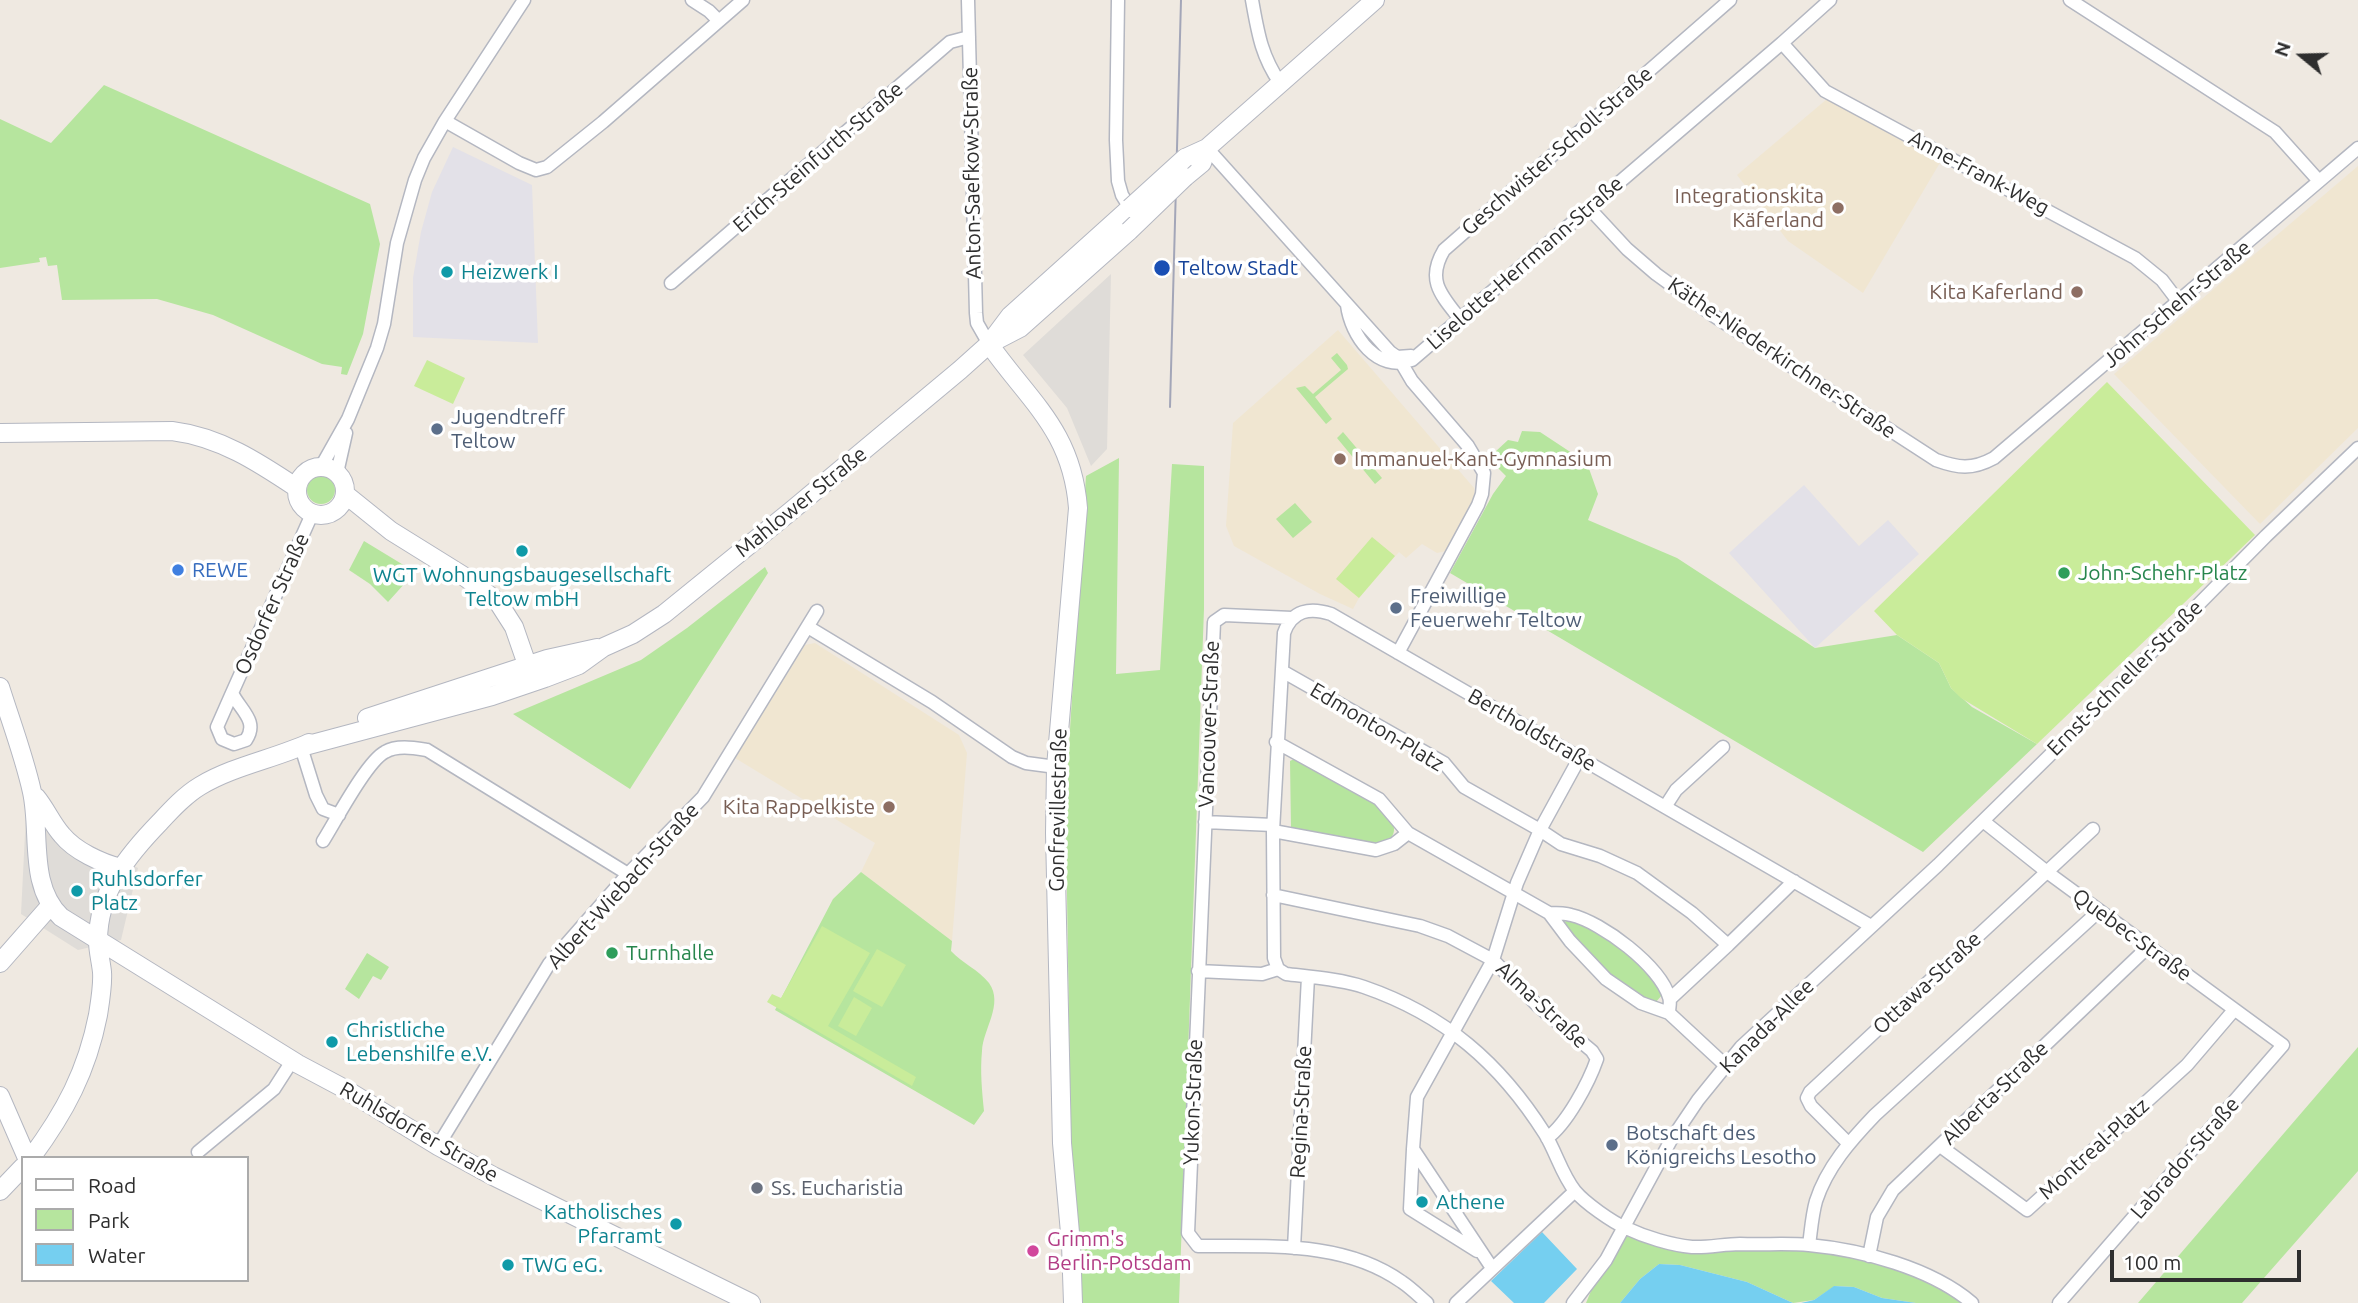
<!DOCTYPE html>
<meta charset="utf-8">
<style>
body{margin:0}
#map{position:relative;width:2358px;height:1303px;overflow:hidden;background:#efe9e1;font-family:Ubuntu,sans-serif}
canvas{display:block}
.legend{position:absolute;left:21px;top:1156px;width:228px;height:126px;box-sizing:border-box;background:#fff;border:2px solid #ababab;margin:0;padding:9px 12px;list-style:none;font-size:21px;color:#2e2e2e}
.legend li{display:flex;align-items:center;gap:14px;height:35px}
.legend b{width:35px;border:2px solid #ababab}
.north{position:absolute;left:2267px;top:21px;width:70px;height:70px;-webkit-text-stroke:5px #fff;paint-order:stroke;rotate:289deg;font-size:19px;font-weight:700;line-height:28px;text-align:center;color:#2e2e2e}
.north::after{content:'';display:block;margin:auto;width:24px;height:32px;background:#2e2e2e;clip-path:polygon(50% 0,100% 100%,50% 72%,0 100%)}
.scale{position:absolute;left:2110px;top:1250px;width:191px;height:32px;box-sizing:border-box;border:4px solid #2e2e2e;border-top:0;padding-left:9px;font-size:21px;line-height:24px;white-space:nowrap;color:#2e2e2e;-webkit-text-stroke:5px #fff;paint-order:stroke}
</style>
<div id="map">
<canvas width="2358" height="1303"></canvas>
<ul class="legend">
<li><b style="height:9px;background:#fff"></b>Road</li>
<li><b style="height:19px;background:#b6e59e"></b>Park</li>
<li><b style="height:19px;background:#75cff0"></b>Water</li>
</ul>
<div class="north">N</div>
<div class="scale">100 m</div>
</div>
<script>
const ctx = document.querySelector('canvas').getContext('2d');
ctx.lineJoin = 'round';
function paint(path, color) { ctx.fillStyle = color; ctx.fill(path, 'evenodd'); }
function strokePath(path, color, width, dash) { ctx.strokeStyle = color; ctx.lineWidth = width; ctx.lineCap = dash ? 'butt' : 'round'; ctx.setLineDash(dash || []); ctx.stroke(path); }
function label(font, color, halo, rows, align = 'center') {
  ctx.font = font + ' Ubuntu,sans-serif'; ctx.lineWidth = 7; ctx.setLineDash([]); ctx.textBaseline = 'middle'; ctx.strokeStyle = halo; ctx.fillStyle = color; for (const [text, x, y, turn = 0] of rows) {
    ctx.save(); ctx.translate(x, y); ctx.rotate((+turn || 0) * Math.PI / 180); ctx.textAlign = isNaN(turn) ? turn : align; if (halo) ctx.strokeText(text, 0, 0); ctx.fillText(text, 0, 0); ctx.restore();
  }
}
paint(new Path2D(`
 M453,147L532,185L538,343L413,337V278L421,232L432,192Z
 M1804,485L1859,546L1888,520L1919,554L1815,648L1729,553Z`), '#e3e1e8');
paint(new Path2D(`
 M1827,99L1941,161L1863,293L1788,241L1737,175Z
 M2358,166V428L2260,524L2114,374Z
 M1338,330L1474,488L1475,496L1446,551L1437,553L1422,544L1406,558L1399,552L1359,598L1353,609L1320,594L1234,546L1226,526L1233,423Z
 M815,643L959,735L967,753L952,941L861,872L875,843L735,758L805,645Z`), '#f0e6d1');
paint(new Path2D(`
 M104,85L370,204L380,244L363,334L347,375L341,374L342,367L322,364L213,315L157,299L62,300L57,265L48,266L46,257L39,258L40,262L0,268V119L51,143Z
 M1337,353L1347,365L1348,369L1315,397L1332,419L1326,424L1296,388L1305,386L1313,394L1341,370L1331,358Z
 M1522,431L1540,432L1587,463L1598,494L1588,520L1677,558L1815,648L1897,635L1939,663L1951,688L1972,707L2037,744L1923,852L1450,573L1493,494L1506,476L1497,467L1501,460L1495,452L1508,440L1518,442Z
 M1343,432L1382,478L1375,484L1337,438Z
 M1119,458L1116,674L1160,670L1172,464L1204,466V609L1179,1303H1082V1252L1076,1246L1071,1144L1066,833L1068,761L1086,476Z
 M307 490a14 14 0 1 1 28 0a14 14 0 1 1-28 0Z
 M1295,503L1312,522L1293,538L1276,519Z
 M364,541L415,572L388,602L370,584L349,570Z
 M765,567L768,573L630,789L513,714L641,660L687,628Z
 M1294,759C1318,772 1385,801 1393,825C1396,831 1392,836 1390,841L1371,844L1291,829L1290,761Z
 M861,872L952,941L951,951C962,963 979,970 989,983C1004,1004 983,1029 982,1051C980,1071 982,1091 984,1111L974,1125L775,1010L833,899Z
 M1567,919C1599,925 1653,964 1662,995L1656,1002C1616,991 1590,954 1563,925Z
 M367,953L389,967L381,980L373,976L359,999L345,989Z
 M2358,1047V1171L2242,1303H2138Z
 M1625,1228L1693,1247L1809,1245L1916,1270L1972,1303H1916L1882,1298L1854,1287L1835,1286L1814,1300L1793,1303L1747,1282L1680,1265L1659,1264L1640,1279L1620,1303H1586L1600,1269Z`), '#b6e59e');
paint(new Path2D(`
 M427,360L465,378L453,404L414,386Z
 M2107,382L2255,535L2037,744L1961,698L1951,688L1939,663L1897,635L1874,611Z
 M1372,537L1395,556L1359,598L1336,579Z
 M822,926L870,953L828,1026L916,1077L912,1086L767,1002L772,994L781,998Z
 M877,949L906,965L882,1007L853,991Z
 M854,997L872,1008L856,1036L838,1026Z`), '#c9ec9a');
paint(new Path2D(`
 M1111,274L1107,449L1091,466L1067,408L1023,355Z
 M26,814L138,868L121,940L78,950L21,914Z`), '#dfdcd8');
paint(new Path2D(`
 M1542,1232L1577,1269L1544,1303H1514L1491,1281Z
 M1659,1264L1680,1265L1747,1282L1793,1303H1620L1640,1279Z
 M1834,1286L1854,1287L1882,1298L1916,1303H1801L1814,1300Z`), '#75cff0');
const street = new Path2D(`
 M692,0L709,11L719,21
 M968,0L976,313L977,323L989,344
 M1118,0L1116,140L1118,181L1122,195L1130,208
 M1252,0C1258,33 1261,55 1280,83
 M2070,0L2275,132L2319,181
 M1782,43L1825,91L2135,258L2162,280L2178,301
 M445,121L519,163L536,170L547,167L603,122L743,0
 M1207,148L1390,352L1397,357L1411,356
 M1589,208L1627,249L1656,274L1714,316L1936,460C1958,468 1972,470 1994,458L2358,148
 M671,283L950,42L969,37
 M1347,305C1351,336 1377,373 1412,360L1782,43L1830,0
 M1460,319C1441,295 1426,280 1444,250L1730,0
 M321,467L348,419L377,348L384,324L397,243L415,180L424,158L445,121L524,0
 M337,473L346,433
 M1292,618L1224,615L1214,622L1188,1233L1198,1246C1267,1247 1343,1240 1402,1282C1411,1288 1419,1296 1427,1303
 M808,627L932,702L1012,757L1026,763L1056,767
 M1398,653L1478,505L1482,494L1484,473L1468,446L1412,381L1402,364
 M1282,671L1444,763L1464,787L1540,830L1561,844L1600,856L1637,873L1692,913L1728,945L1794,881
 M232,693L312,514
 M232,693C240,710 259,721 246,740L234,744L222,739L217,727Z
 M1276,742L1379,799L1408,833
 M301,747L316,795L323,809L339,815
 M1665,807L1676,790L1723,747
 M1983,821L2047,872L2283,1045L2059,1303
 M1205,822L1273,825
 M1273,831L1376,850L1394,844L1408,833L1549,913C1556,913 1564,913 1571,915C1602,922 1660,966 1669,997C1671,1002 1669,1007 1669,1013
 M323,841C335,822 367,761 385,752C397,745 414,748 427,750L628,874
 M1273,895L1420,926L1448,936L1493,960L1538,1006L1592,1051L1597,1059C1589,1082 1567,1124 1547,1138
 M1549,913L1570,941L1606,979L1641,1003L1669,1013L1725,1065
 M1278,969L1274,958L1273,831L1284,633C1292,610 1310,607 1331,614L1871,926
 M1278,969L1286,974C1311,977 1340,979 1364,987C1445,1015 1500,1063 1545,1134C1556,1152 1562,1175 1575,1191C1585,1203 1612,1222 1626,1228C1645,1237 1671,1245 1692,1247C1708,1248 1724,1244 1740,1244C1763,1245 1787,1243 1809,1245C1862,1250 1931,1268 1972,1303
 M1198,971L1262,974L1278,969
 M1670,999L1728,945
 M1848,1143L1811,1106L1807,1098L1810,1092L2093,829
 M438,1146L549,964L628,874L703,797L817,611
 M1940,1146L2027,1210L2187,1065L2234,1010
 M1413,1149L1410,1209L1477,1251
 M198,1152L274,1089L292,1061
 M1809,1245C1811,1231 1812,1215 1816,1201C1827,1167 1851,1140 1875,1115L2099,911
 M1294,1248L1308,977
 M1869,1256L1877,1217L1893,1190L2148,947
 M1492,1268L1413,1149L1417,1097L1493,960L1517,883L1540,830L1580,757
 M1456,1303L1575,1191
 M1573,1303L1606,1260L1671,1140L1698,1100L1741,1047L1938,865L2048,757L2266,536L2358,448`);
const secondary = new Path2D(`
 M1185,158L1207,148L1375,0
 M1185,177L1202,163L1207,148
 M995,341L1020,328L1129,231
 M989,344C1030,402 1072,431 1078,508L1056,767L1055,833L1062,1143L1071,1244L1073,1303
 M0,433L172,431C220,437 258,462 297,488
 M297 491a24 24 0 1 1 48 0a24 24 0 1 1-48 0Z
 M345,494L391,531L465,577L498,602L514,627L531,676
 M0,687C11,722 24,756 32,792C41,833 28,885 61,917L298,1064L345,1089L438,1146L493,1176L751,1303
 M367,718L547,659L597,648
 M301,747L492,696L545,678L579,665L604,647L633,634L664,614L791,511L960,370L989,344L1010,316L1130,208
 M36,797C46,809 52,824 62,835C75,851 101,863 121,868
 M0,963L50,906
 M0,1096L27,1158
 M31,1158C65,1112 87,1071 98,1015C100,1002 103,985 102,972C101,962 98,951 98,941C98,891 128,855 160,822C172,809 185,795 200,786C233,766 274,759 309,743
 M0,1191L23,1167`);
strokePath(street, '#b4b7c1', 15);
strokePath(secondary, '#b4b7c1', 20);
strokePath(street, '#fff', 12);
strokePath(secondary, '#fff', 18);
strokePath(new Path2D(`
 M1170,407L1181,0`), '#a3a6b8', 2);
const secondaryBridge = new Path2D(`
 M1130,208L1185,158
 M1129,231L1185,177`);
strokePath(secondaryBridge, '#b4b7c1', 20, []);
strokePath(secondaryBridge, '#fff', 18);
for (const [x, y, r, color] of [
 [1838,208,7,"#8d6e63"],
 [1162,268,9,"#1a4fb4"],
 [447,272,7,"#0f9aa8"],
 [2077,292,7,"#8d6e63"],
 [437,429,7,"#5c6f8a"],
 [1340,459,7,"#8d6e63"],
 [522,551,7,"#0f9aa8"],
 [178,570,7,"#3f7fe0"],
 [2064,573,7,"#2e9e5b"],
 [1396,608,7,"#5c6f8a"],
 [889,807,7,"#8d6e63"],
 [77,891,7,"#0f9aa8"],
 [612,953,7,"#2e9e5b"],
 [332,1042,7,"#0f9aa8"],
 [1612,1145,7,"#5c6f8a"],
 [757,1188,7,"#6b7280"],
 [1422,1202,7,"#0f9aa8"],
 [676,1224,7,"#0f9aa8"],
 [1033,1251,7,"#d1479c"],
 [508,1265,7,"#0f9aa8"]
]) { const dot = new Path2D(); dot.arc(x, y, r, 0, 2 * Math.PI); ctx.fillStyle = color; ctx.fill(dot); strokePath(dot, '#fff', 2.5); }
label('21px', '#2e2e2e', '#fff', [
 ["Geschwister-Scholl-Straße",1557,151,-41],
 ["Erich-Steinfurth-Straße",818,157,-41],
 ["Anton-Saefkow-Straße",972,173,-91],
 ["Anne-Frank-Weg",1979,173,28],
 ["Liselotte-Herrmann-Straße",1525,263,-41],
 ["John-Schehr-Straße",2177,304,-40],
 ["Käthe-Niederkirchner-Straße",1782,358,34],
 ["Mahlower Straße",801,502,-39],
 ["Osdorfer Straße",272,604,-66],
 ["Ernst-Schneller-Straße",2125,678,-45],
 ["Vancouver-Straße",1209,724,-88],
 ["Edmonton-Platz",1377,727,31],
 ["Bertholdstraße",1532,730,30],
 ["Gonfrevillestraße",1058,810,-89],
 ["Albert-Wiebach-Straße",623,886,-48],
 ["Quebec-Straße",2132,935,36],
 ["Ottawa-Straße",1927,983,-43],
 ["Alma-Straße",1542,1005,43],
 ["Kanada-Allee",1767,1026,-45],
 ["Alberta-Straße",1995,1093,-44],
 ["Yukon-Straße",1193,1102,-88],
 ["Regina-Straße",1301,1112,-87],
 ["Ruhlsdorfer Straße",419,1132,30],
 ["Montreal-Platz",2094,1149,-42],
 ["Labrador-Straße",2185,1158,-49]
]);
label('21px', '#785e54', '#fff', [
 ["Integrationskita",1824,196],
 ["Käferland",1824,220],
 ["Kita Kaferland",2063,292],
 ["Immanuel-Kant-Gymnasium",1354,459,"left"],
 ["Kita Rappelkiste",875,807]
], 'right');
label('21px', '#164399', '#fff', [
 ["Teltow Stadt",1178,268]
], 'left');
label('21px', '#0d838f', '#fff', [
 ["Heizwerk I",461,272],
 ["WGT Wohnungsbaugesellschaft",522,575,"center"],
 ["Teltow mbH",522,599,"center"],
 ["Ruhlsdorfer",91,879],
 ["Platz",91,903],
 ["Christliche",346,1030],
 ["Lebenshilfe e.V.",346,1054],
 ["Athene",1436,1202],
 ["Katholisches",662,1212,"right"],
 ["Pfarramt",662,1236,"right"],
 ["TWG eG.",522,1265]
], 'left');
label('21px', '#4e5e75', '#fff', [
 ["Jugendtreff",451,417],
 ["Teltow",451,441],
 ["Freiwillige",1410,596],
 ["Feuerwehr Teltow",1410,620],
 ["Botschaft des",1626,1133],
 ["Königreichs Lesotho",1626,1157]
], 'left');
label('21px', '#366cbe', '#fff', [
 ["REWE",192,570]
], 'left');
label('21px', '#27864d', '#fff', [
 ["John-Schehr-Platz",2078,573],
 ["Turnhalle",626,953]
], 'left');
label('21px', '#5b616d', '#fff', [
 ["Ss. Eucharistia",771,1188]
], 'left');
label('21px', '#b23c85', '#fff', [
 ["Grimm's",1047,1239],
 ["Berlin-Potsdam",1047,1263]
], 'left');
</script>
